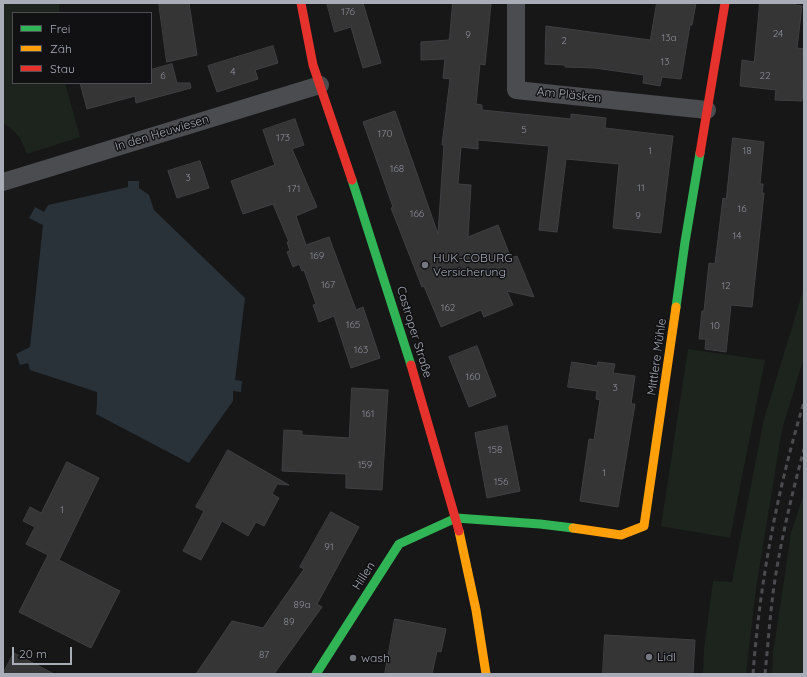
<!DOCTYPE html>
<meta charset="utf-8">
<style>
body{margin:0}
#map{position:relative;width:807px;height:677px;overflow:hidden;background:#171717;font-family:Quicksand,sans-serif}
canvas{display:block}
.frame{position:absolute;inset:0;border:4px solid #a8adb8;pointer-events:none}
.legend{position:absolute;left:12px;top:12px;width:140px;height:72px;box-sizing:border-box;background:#111113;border:1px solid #4d4f55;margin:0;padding:5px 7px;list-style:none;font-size:12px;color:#a8adb8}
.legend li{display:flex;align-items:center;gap:8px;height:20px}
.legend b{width:20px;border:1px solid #4d4f55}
.scale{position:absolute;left:12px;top:647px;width:60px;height:18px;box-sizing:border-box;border:2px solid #a8adb8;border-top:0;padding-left:5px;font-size:12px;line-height:14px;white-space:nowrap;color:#a8adb8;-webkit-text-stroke:3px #111113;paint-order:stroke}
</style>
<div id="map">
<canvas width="807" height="677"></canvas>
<div class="frame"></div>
<ul class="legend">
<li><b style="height:5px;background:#30b455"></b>Frei</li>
<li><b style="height:5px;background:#ff9f0a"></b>Zäh</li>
<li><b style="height:5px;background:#e5322d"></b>Stau</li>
</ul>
<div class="scale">20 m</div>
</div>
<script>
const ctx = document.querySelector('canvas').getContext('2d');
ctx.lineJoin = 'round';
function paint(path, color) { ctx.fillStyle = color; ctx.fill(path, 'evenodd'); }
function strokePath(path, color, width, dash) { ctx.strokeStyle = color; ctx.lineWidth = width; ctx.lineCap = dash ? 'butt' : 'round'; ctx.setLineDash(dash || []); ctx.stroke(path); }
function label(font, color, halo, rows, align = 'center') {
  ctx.font = font + ' Quicksand,sans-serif'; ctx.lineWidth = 3; ctx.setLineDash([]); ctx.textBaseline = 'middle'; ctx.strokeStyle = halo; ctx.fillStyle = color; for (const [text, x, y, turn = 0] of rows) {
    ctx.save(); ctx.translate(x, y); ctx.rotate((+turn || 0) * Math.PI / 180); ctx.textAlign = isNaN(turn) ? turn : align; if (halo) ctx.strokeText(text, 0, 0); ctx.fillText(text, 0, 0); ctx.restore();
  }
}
paint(new Path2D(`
 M3,3H59V13H13V83H65L80,137L27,154C21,138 18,133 3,123Z
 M804,288V357L782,430L756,588L746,674H703L704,649L713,581L732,582L764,419Z
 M688,349L765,360L730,538L661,526Z
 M804,493V674H772L773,654L791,533Z`), '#1d241e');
paint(new Path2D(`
 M128,181H139V188L149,195L154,210L245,298L235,380L242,381L241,392L233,391V401L189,463L96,414L97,405V392L30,370L28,363L20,365L16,354L30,347L43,225L29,218L35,207L44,212L48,205L128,187Z`), '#2a3239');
const building = new Path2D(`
 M159,3H189L197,55L167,62Z
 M327,3H363L381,63L363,68L351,27L335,32Z
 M453,3L491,4L485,65L480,64L476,104L482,105V110L571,119V114L606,118L605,128L673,136L661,233L613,228L619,164L566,159L557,232L539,230L549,146L478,140V149L461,147L458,184L471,185L468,237L498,225L511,258L517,256L534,297L507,291L513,305L484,317L481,310L441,327L424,286L422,287L391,208L393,207L363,122L395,111L438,234L444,145H442L450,79L443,78L445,59L421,60V42L449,40Z
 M657,3H696L692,25H690L681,79L662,77L660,86L643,83L644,75L595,68L565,67V65L545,64L546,26L650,40Z
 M760,3H795V5L802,6L797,48L804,49V70L802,101L775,100L776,90L740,86L742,60L754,62Z
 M273,46L278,63L255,70L258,79L217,92L208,66Z
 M172,64L177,83H190L191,88L136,103L135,96L87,109L80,83H151V70Z
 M295,119L304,145L292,149L317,207L296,216L306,245L329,237L356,310L363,307L380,358L351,368L334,316L319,322L313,305L316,304L304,270L302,271L299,264L293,267L287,252L290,251L287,242H289L273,204L243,214L231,181L275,165L263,130Z
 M733,138L764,142L760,184H763L762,193H764L752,307L731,305L726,352L705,349L706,339H699L702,311H704L709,263L715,264L723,198L726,199Z
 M200,161L209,188L177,198L168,171Z
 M477,346L496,396L469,407L449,357Z
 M572,362L597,366L598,362L615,364L613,373L635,376L631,404H635L618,507L580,501L589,439L594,440L600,400L596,399L597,391L568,387Z
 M352,388L388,390L382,490L346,488V474L282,471L284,430L302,431V435L349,438Z
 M507,426L520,491L487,498L475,433Z
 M228,450L289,485L277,484L272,494L279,498L264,526L256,522L248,536L222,521L201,560L183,551L204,511L196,507Z
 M67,462L99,478L59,560L120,591L91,648L19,612L48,555L26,544L35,527L23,521L30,507L41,513Z
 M331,512L359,527L317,604L322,607L274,674H196L232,621L263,628L304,569L300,567Z
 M395,619L446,629L441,652L437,651L432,674H385Z
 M605,635L695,640L693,674H603Z
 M14,653L54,674H3Z`);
paint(building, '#353536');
strokePath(building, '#3f4043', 1);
strokePath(new Path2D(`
 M516,3V90L707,110
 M3,182L320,85`), '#4b4c50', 18);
strokePath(new Path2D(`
 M352,180L411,365
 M676,307L685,242L700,153
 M316,674L399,544L456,518L540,524L573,528`), '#30b455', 9);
strokePath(new Path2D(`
 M573,528L621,535L644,526L676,307
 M459,531L476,610L486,674`), '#ff9f0a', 9);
strokePath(new Path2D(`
 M301,3L313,65L352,180
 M700,153L725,3
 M411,365L459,531`), '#e5322d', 9);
strokePath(new Path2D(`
 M753,674C760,581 777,491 804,402
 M765,674C768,645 770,615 774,586C781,539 792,494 804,449`), '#4b4c4f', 3, [5, 4]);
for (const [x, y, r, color] of [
 [425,265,4,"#757880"],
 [649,657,4,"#757880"],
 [353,658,4,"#757880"]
]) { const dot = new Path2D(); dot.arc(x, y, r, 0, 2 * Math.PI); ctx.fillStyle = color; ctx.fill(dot); strokePath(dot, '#111113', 1.5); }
label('10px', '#8b8f98', null, [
 ["176",348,12],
 ["24",778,34],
 ["9",468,35],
 ["13a",669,38],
 ["2",564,41],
 ["13",665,62],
 ["4",233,72],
 ["6",163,76],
 ["22",765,76],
 ["5",524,130],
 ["170",385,134],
 ["173",283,138],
 ["1",650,151],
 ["18",747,151],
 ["168",397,169],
 ["3",188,178],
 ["11",641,188],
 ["171",294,189],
 ["16",742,209],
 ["166",417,214],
 ["9",638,216],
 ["14",737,236],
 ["169",317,256],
 ["167",328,285],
 ["12",726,286],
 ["162",448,308],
 ["165",353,325],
 ["10",715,326],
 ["163",361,350],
 ["160",473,377],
 ["3",615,388],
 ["161",368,414],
 ["158",495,450],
 ["159",365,465],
 ["1",604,473],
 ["156",501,482],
 ["1",62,510],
 ["91",329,547],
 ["89a",302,605],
 ["89",289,622],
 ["87",264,655]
]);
label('12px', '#a8adb8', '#111113', [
 ["Am Pläsken",569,95,6],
 ["In den Heuwiesen",162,133,-17],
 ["Castroper Straße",414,332,73],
 ["Mittlere Mühle",657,357,-82],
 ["Hillen",364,576,-57]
]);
label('12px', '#a8adb8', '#111113', [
 ["HUK-COBURG",433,258],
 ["Versicherung",433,272],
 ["Lidl",657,657],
 ["wash",361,658]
], 'left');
</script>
